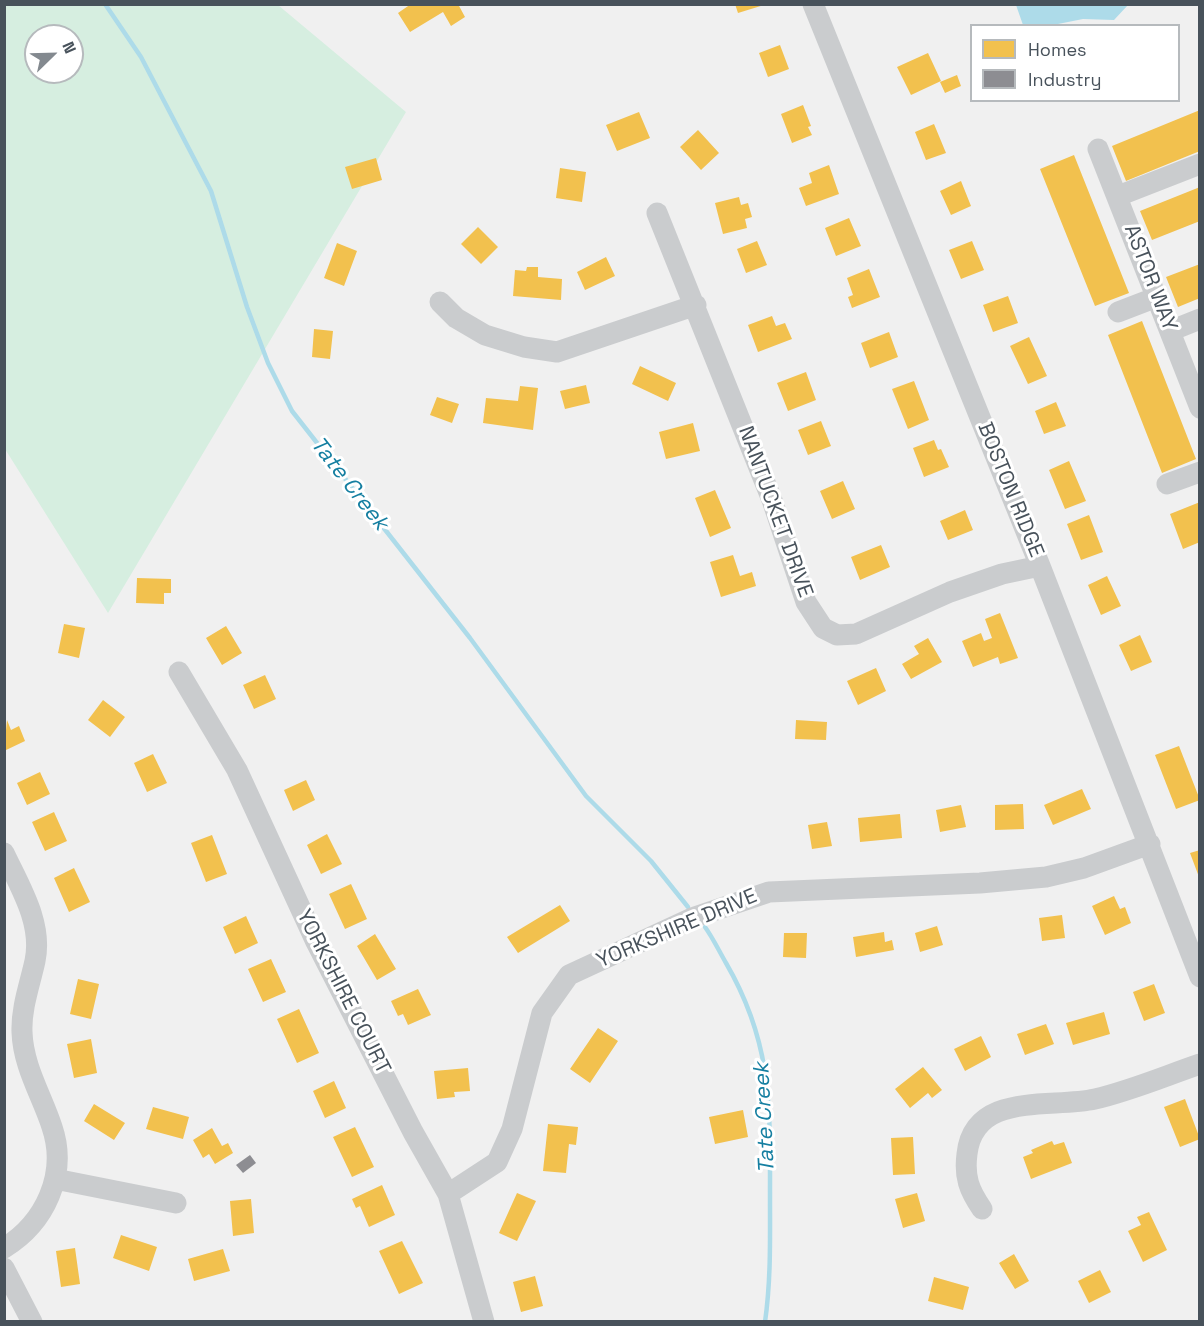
<!DOCTYPE html>
<style>
body{margin:0}
#map{position:relative;width:1204px;height:1326px;overflow:hidden;background:#f0f0f0;font-family:"Space Grotesk",sans-serif}
canvas{display:block}
.frame{position:absolute;inset:0;border:6px solid #48525b;pointer-events:none}
.legend{position:absolute;left:970px;top:24px;width:210px;height:78px;box-sizing:border-box;background:#fff;border:2px solid #b6babd;margin:0;padding:8px 10px;list-style:none;font-size:18px;color:#48525b}
.legend li{display:flex;align-items:center;gap:12px;height:30px}
.legend b{width:30px;border:2px solid #b6babd}
.north{position:absolute;left:24px;top:24px;width:60px;height:60px;box-sizing:border-box;background:#fff;border:2px solid #b6babd;border-radius:50%;rotate:67deg;font-size:16px;font-weight:700;line-height:24px;text-align:center;color:#48525b}
.north::after{content:'';display:block;margin:auto;width:21px;height:27px;background:#83898f;clip-path:polygon(50% 0,100% 100%,50% 72%,0 100%)}
</style>
<div id="map">
<canvas width="1204" height="1326"></canvas>
<div class="frame"></div>
<ul class="legend">
<li><b style="height:16px;background:#f2c14e"></b>Homes</li>
<li><b style="height:16px;background:#8d8d92"></b>Industry</li>
</ul>
<div class="north">N</div>
</div>
<script>
const ctx = document.querySelector('canvas').getContext('2d');
ctx.lineJoin = 'round';
function paint(path, color) { ctx.fillStyle = color; ctx.fill(path, 'evenodd'); }
function strokePath(path, color, width, dash) { ctx.strokeStyle = color; ctx.lineWidth = width; ctx.lineCap = dash ? 'butt' : 'round'; ctx.setLineDash(dash || []); ctx.stroke(path); }
function label(font, color, halo, rows, align = 'center') {
  ctx.font = font + ' "Space Grotesk",sans-serif'; ctx.lineWidth = 6; ctx.setLineDash([]); ctx.textBaseline = 'middle'; ctx.strokeStyle = halo; ctx.fillStyle = color; for (const [text, x, y, turn = 0] of rows) {
    ctx.save(); ctx.translate(x, y); ctx.rotate((+turn || 0) * Math.PI / 180); ctx.textAlign = isNaN(turn) ? turn : align; if (halo) ctx.strokeText(text, 0, 0); ctx.fillText(text, 0, 0); ctx.restore();
  }
}
paint(new Path2D(`
 M5,5H278L406,112L108,613L5,449ZM36,36H72V72H36Z`), '#d6eee0');
paint(new Path2D(`
 M1016,5V4L1128,5L1114,20L1083,19L1053,25H1023Z`), '#addbe9');
paint(new Path2D(`
 M411,4H458L465,17L451,26L443,12L410,32L398,13Z
 M735,4H764V5L738,13Z
 M780,45L789,69L768,77L759,53Z
 M928,53L941,81L911,95L897,67Z
 M957,75L961,86L945,93L940,82Z
 M803,105L811,126L808,127L812,135L792,143L781,114Z
 M1200,110V151L1126,181L1112,146Z
 M639,112L650,138L617,151L606,125Z
 M934,124L946,153L926,160L915,132Z
 M698,130L719,153L701,170L680,147Z
 M1074,155L1129,293L1095,306L1040,169Z
 M376,158L382,180L352,189L345,167Z
 M829,165L839,194L806,206L799,188L812,183L809,173Z
 M560,168L586,172L582,202L556,198Z
 M961,181L971,206L951,215L940,191Z
 M1200,187V221L1152,240L1140,211Z
 M739,197L741,205L748,203L752,217L745,219L747,228L723,234L715,203Z
 M849,218L861,246L836,256L825,228Z
 M478,227L498,247L481,264L461,244Z
 M757,241L767,265L746,273L737,249Z
 M972,241L984,270L961,279L949,250Z
 M337,243L357,251L344,286L324,278Z
 M606,257L615,276L585,290L577,272Z
 M1200,264V298L1178,307L1166,277Z
 M527,267H538V277L562,279L561,300L513,296L515,270L526,271Z
 M869,269L880,297L852,308L848,297L853,295L847,278Z
 M1008,296L1018,323L993,332L983,305Z
 M772,316L776,326L785,323L792,339L758,352L748,325Z
 M1142,321L1196,459L1162,473L1108,335Z
 M314,329L333,331L330,359L312,357Z
 M889,332L898,357L870,368L861,343Z
 M1029,337L1047,376L1028,384L1010,346Z
 M640,366L676,383L668,401L632,384Z
 M806,372L816,400L788,411L777,383Z
 M914,381L929,420L908,429L892,389Z
 M586,385L590,403L565,409L560,391Z
 M520,386L538,388L533,430L483,423L486,398L518,401Z
 M437,397L459,404L452,423L430,415Z
 M1056,402L1066,426L1044,434L1035,411Z
 M821,421L831,446L808,455L798,430Z
 M693,423L700,451L666,459L659,432Z
 M934,440L938,450L941,449L949,467L924,477L913,448Z
 M1069,461L1086,501L1065,509L1049,470Z
 M843,481L855,509L832,519L820,491Z
 M715,490L731,528L710,537L695,498Z
 M1200,502V542L1183,549L1170,514Z
 M965,510L973,530L948,540L940,521Z
 M1089,515L1103,552L1081,560L1067,524Z
 M881,545L890,567L860,580L851,557Z
 M733,555L740,576L752,572L756,586L721,597L710,562Z
 M1107,576L1121,606L1101,615L1088,585Z
 M137,578L171,579V593H164V604L136,603Z
 M1000,613L1018,658L1000,664L998,657L973,667L962,641L981,633L984,641L992,638L985,619Z
 M64,624L85,628L79,658L58,653Z
 M226,626L242,653L222,665L206,638Z
 M1140,635L1152,662L1131,671L1119,645Z
 M928,638L942,662L911,679L902,664L919,654L914,646Z
 M876,668L886,691L858,705L847,681Z
 M265,675L276,699L254,709L243,685Z
 M103,700L125,717L110,737L88,720Z
 M7,720L11,730L19,726L25,741L4,751Z
 M796,720L827,722L826,740L795,739Z
 M1179,746L1200,800L1176,809L1155,755Z
 M153,754L167,783L147,792L134,763Z
 M40,772L50,794L27,805L17,783Z
 M306,780L315,800L293,811L284,790Z
 M1082,789L1091,809L1053,825L1044,805Z
 M1023,804L1024,829L995,830V805Z
 M961,805L966,827L940,832L936,810Z
 M54,812L67,841L45,851L32,822Z
 M900,814L902,838L860,842L858,818Z
 M827,822L832,846L812,849L808,825Z
 M327,834L342,864L321,874L307,845Z
 M212,835L227,874L206,882L191,843Z
 M1200,850V877H1199L1190,853Z
 M74,868L90,902L69,912L54,878Z
 M351,884L367,919L345,929L329,894Z
 M1114,896L1120,909L1125,907L1131,923L1105,935L1092,906Z
 M560,905L570,921L518,953L507,937Z
 M1062,915L1065,938L1042,941L1039,918Z
 M246,916L258,943L235,954L223,927Z
 M937,926L943,945L920,952L915,933Z
 M884,932L885,942L892,940L894,950L856,957L853,937Z
 M784,933H807L806,958L783,957Z
 M375,934L396,969L377,980L357,946Z
 M271,959L286,992L263,1002L248,969Z
 M78,979L99,984L91,1019L70,1014Z
 M1154,984L1165,1013L1144,1021L1133,992Z
 M418,989L431,1015L408,1025L403,1014L398,1016L391,1001Z
 M299,1009L319,1053L297,1063L277,1019Z
 M1104,1012L1110,1034L1073,1045L1066,1023Z
 M1046,1024L1054,1044L1025,1055L1017,1034Z
 M598,1028L618,1041L590,1083L570,1069Z
 M981,1036L991,1057L965,1071L954,1049Z
 M91,1039L97,1073L74,1078L67,1044Z
 M923,1067L942,1090L932,1098L928,1093L910,1108L895,1089Z
 M468,1068L470,1091L454,1092L455,1097L437,1099L434,1071Z
 M334,1081L346,1108L325,1118L313,1091Z
 M1185,1099L1200,1139L1180,1147L1164,1107Z
 M94,1104L125,1123L114,1140L84,1121Z
 M153,1107L189,1117L183,1139L146,1129Z
 M743,1110L748,1137L715,1144L709,1117Z
 M548,1124L578,1127L576,1145L569,1144L566,1173L543,1171Z
 M355,1127L374,1167L352,1177L333,1137Z
 M212,1128L222,1146L228,1143L233,1153L215,1164L209,1154L203,1158L193,1140Z
 M913,1137L915,1174L893,1175L891,1138Z
 M1052,1141L1054,1145L1064,1142L1072,1163L1031,1179L1023,1157L1033,1153L1031,1150Z
 M382,1185L395,1215L369,1227L360,1206L356,1208L352,1199Z
 M517,1193L536,1201L517,1241L499,1233Z
 M917,1193L925,1221L903,1228L895,1199Z
 M251,1199L254,1233L233,1236L230,1201Z
 M1149,1212L1167,1250L1143,1262L1128,1231L1141,1225L1137,1217Z
 M121,1235L157,1247L149,1271L113,1258Z
 M402,1241L423,1283L399,1294L379,1251Z
 M75,1248L80,1284L61,1287L56,1251Z
 M223,1249L230,1271L194,1281L188,1259Z
 M1014,1254L1029,1281L1015,1289L999,1263Z
 M1100,1270L1111,1292L1089,1303L1078,1281Z
 M535,1276L543,1306L521,1312L513,1282Z
 M934,1277L969,1287L963,1310L928,1301Z`), '#f2c14e');
paint(new Path2D(`
 M250,1155L256,1163L243,1173L236,1165Z`), '#8d8d92');
strokePath(new Path2D(`
 M105,4L141,57L211,191L247,307L268,363L292,411L470,638L586,796L651,861L688,907
 M705,927C713,938 719,951 726,963C773,1044 770,1107 770,1198C770,1239 771,1280 765,1322`), '#addbe9', 4.5);
strokePath(new Path2D(`
 M813,4L1040,566L1200,977
 M1098,149L1200,408
 M1118,196L1200,164
 M657,213L772,500L806,602L823,628L837,635L856,634L950,592L1002,574L1040,566
 M440,302L456,318L485,335L524,347L557,352L696,305
 M1118,312L1157,297
 M1170,331L1200,319
 M1167,484L1200,472
 M179,672L237,770L316,942L413,1132L448,1194L484,1322
 M4,853C20,887 43,923 35,961C30,984 21,1008 22,1032C23,1066 42,1096 52,1127C68,1174 45,1223 4,1248
 M55,1179L176,1203
 M448,1194L497,1162L512,1129L542,1013L569,975L692,918L769,892L980,883L1046,877L1084,868L1150,844
 M982,1209C969,1190 964,1177 967,1154C974,1091 1050,1109 1095,1099C1130,1091 1165,1076 1200,1064
 M4,1268L32,1322`), '#caccce', 21);
label('21px', '#48525b', '#fff', [
 ["ASTOR WAY",1150,278,69],
 ["BOSTON RIDGE",1010,490,68],
 ["NANTUCKET DRIVE",775,512,70],
 ["YORKSHIRE DRIVE",677,929,-23],
 ["YORKSHIRE COURT",343,992,63]
]);
label('italic 22px', '#157fa1', '#fff', [
 ["Tate Creek",349,484,52],
 ["Tate Creek",765,1118,-93]
]);
</script>
